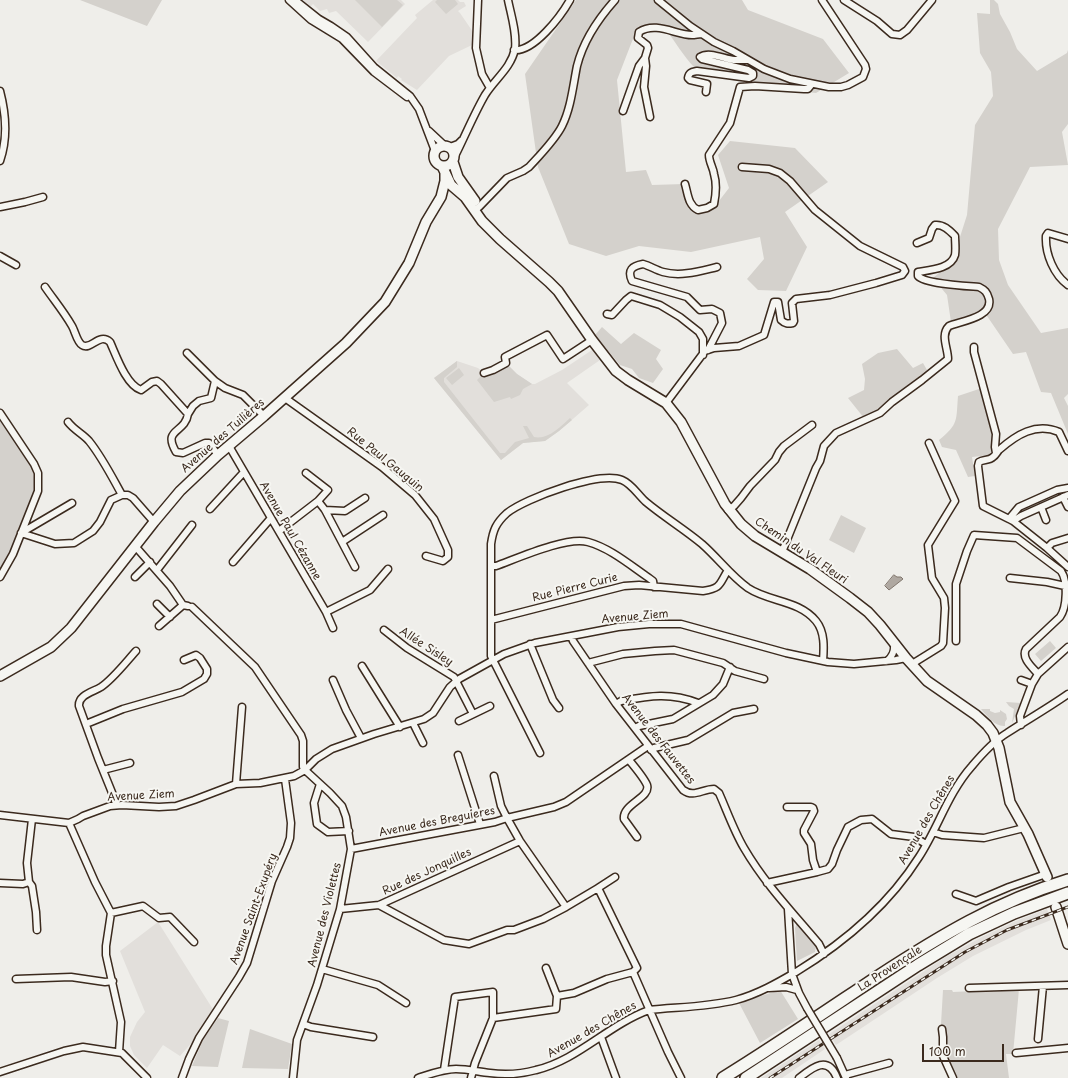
<!DOCTYPE html>
<meta charset="utf-8">
<style>
body{margin:0}
#map{position:relative;width:1068px;height:1078px;overflow:hidden;background:#efeeea;font-family:"Playpen Sans",sans-serif}
canvas{display:block}
.scale{position:absolute;left:922px;top:1044px;width:82px;height:18px;box-sizing:border-box;border:2px solid #3b2a1e;border-top:0;padding-left:5px;font-size:12px;line-height:14px;white-space:nowrap;color:#3b2a1e;-webkit-text-stroke:3px #f6f6f2;paint-order:stroke}
</style>
<div id="map">
<canvas width="1068" height="1078"></canvas>
<div class="scale">100 m</div>
</div>
<script>
const ctx = document.querySelector('canvas').getContext('2d');
ctx.lineJoin = 'round';
function paint(path, color) { ctx.fillStyle = color; ctx.fill(path, 'evenodd'); }
function strokePath(path, color, width, dash) { ctx.strokeStyle = color; ctx.lineWidth = width; ctx.lineCap = dash ? 'butt' : 'round'; ctx.setLineDash(dash || []); ctx.stroke(path); }
function label(font, color, halo, rows, align = 'center') {
  ctx.font = font + ' "Playpen Sans",sans-serif'; ctx.lineWidth = 4; ctx.setLineDash([]); ctx.textBaseline = 'middle'; ctx.strokeStyle = halo; ctx.fillStyle = color; for (const [text, x, y, turn = 0] of rows) {
    ctx.save(); ctx.translate(x, y); ctx.rotate((+turn || 0) * Math.PI / 180); ctx.textAlign = isNaN(turn) ? turn : align; if (halo) ctx.strokeText(text, 0, 0); ctx.fillText(text, 0, 0); ctx.restore();
  }
}
paint(new Path2D(`
 M303,0H401L405,4L368,42L336,11L329,13L327,9L320,11L313,4L310,7Z
 M433,0H458L460,2H464L466,6L458,11L460,13L473,32L472,45L449,56L417,90L401,80L402,79L398,76L397,78L391,73L376,61L417,18L415,15Z
 M592,350L600,360L567,383L589,405L559,431L545,441L523,443L501,460L434,378L457,361L478,368L484,373L506,363L517,374L532,384H535L562,370Z
 M1047,909L1051,920L1026,930L973,956L937,978L836,1045L829,1034L947,956L982,937L1016,921Z
 M158,922L214,1011L195,1039L180,1056L163,1045L147,1068L134,1055L130,1046V1037L137,1022L145,1012L120,951Z
 M819,1040L825,1049L782,1078H761Z`), '#e2dfdb');
paint(new Path2D(`
 M80,0H162L147,26Z
 M355,0H397L403,5L382,27Z
 M437,0H455L458,4L446,14L435,2Z
 M576,0H742L748,10L823,39L849,73L816,93C796,91 705,79 694,67C684,57 675,41 666,30L636,31L617,80L626,172L646,170L652,185L684,184L689,209L712,210L729,188L718,155L730,141L795,148L828,182L785,212L807,247L786,291L758,290L747,279L764,259L760,237L691,252L639,246L606,256L569,244L538,167L525,74Z
 M990,0H994L998,4L1000,14L1010,32L1017,49L1037,71L1067,53L1068,50V124L1062,132L1068,165L1030,167L998,229L999,260L1008,285L1041,333L1068,328V394L1064,398L1068,406V434L1051,393L1041,392L1026,352L1013,354L987,316L951,322L947,295L933,278L952,262L967,215L975,125L993,96L991,72L980,53L977,13L990,14Z
 M602,327L621,344L634,333L661,350L656,359L663,369L653,383L639,378L632,369L620,365L595,335Z
 M897,349L913,368L923,363L927,370L923,377L893,397L878,411L864,418L848,398L864,390L865,379L862,364L878,353Z
 M457,361V367L444,378V382L500,453H505L515,442L529,438L523,426H527L534,437C548,440 560,427 570,418L572,420L559,431L545,441L523,443L501,460L434,378Z
 M506,363L517,374L532,384L523,389L520,395L511,399L510,397L494,402L477,380L484,373Z
 M459,368L464,375L452,385L446,378Z
 M982,388L995,438L990,455L972,457L975,476L968,477L956,450L942,447L939,440C959,424 956,420 958,396Z
 M0,417C8,429 36,464 38,476C40,488 7,559 0,573Z
 M841,515L866,528L854,553L829,540Z
 M1050,641L1056,648L1041,661L1035,654Z
 M1006,702L1021,703L1012,723L1014,709L1009,706Z
 M981,709H990V711L995,713L1000,712V710L1006,714L1007,719L1005,722V726C995,727 987,716 981,709Z
 M797,923L816,946L815,952L797,961L795,928Z
 M1019,989L1013,1054H1006L1009,1078H953L945,1055L944,1035L941,1024L943,990H952L953,992Z
 M780,990L798,1019L760,1043L739,1003Z
 M218,1018L229,1021L218,1067L192,1066L203,1040Z
 M250,1029L292,1044L288,1069L242,1068Z`), '#d4d1cc');
const water = new Path2D(`
 M894,575L897,577H901L903,579L889,590L885,586Z`);
paint(water, '#afa8a1');
strokePath(water, '#81766d', 1);
const street = new Path2D(`
 M289,0L311,20L342,39L374,72L407,97
 M295,0L319,19L331,26L347,37L374,67L410,96L419,109L435,151
 M478,0L476,48L482,74L490,88
 M658,0L690,26L714,42L733,51L764,69L790,79L829,87H841L848,85L863,77L866,69L865,65L822,0
 M844,0L877,21L892,34L900,35L907,30L932,0
 M514,50C534,52 561,16 570,0
 M645,58L646,66L644,87L650,117
 M0,91C6,114 8,138 0,161
 M706,92L707,84L690,80L688,78C689,72 692,72 697,71L749,78L753,76V73L748,70L702,59L700,57C709,51 724,59 734,60C739,60 743,60 747,60
 M623,111L639,66L645,58L648,48L647,45L638,38L639,32C656,21 676,35 692,35C695,35 699,34 702,34
 M429,131L444,145
 M450,147L458,144L462,140
 M455,156C465,136 474,114 485,95C495,79 511,68 515,49C517,33 511,15 508,0
 M685,184C688,194 688,205 698,210L707,208L714,204C716,194 717,184 714,174C713,167 709,162 709,155L730,123L740,87L755,86L804,89H808L812,84
 M0,207L25,202L43,197
 M474,210L479,207L507,178L523,171L529,167C540,155 555,140 562,126C571,108 573,86 577,66C583,42 598,19 615,0
 M1068,239L1048,233L1046,236C1045,254 1054,275 1068,285
 M0,256L16,265
 M45,287C54,300 64,312 72,326C75,331 77,342 82,345C91,351 99,332 110,342C116,355 126,385 141,390L152,382L157,381L161,384L188,414C185,434 162,428 176,452L183,453L205,443H209L218,455
 M607,314L612,315L626,300L631,296L660,305L680,317L699,332L703,339V355
 M974,347V352L996,434L995,447L996,453
 M708,350L722,323L720,313L712,309L700,310L687,297L632,281C627,270 632,266 643,264C650,266 656,270 663,272C681,277 700,271 717,267
 M187,353L215,381L225,388L243,395L264,416
 M484,373L493,370L506,363L505,357L547,335L563,359L592,340
 M285,398L382,467L415,495L434,519L448,550V557L443,561L426,556
 M666,403L705,351L714,348L739,346L764,335L774,302H778L781,320C785,324 788,324 793,323L794,321L792,303L796,299L830,295L876,283L902,275L905,271L903,267L860,246L815,210L790,181L780,173L769,169L742,167
 M0,413L34,464L38,473V491L13,554L0,577
 M188,414L193,406L199,401L211,398L215,381
 M68,422C74,430 83,434 89,441C102,457 112,477 122,495
 M229,446L326,612L333,628
 M1063,497L1068,507
 M318,501L325,510L355,567
 M1041,507L1046,520
 M210,509L244,472
 M325,510L345,511L365,498
 M728,510L734,506L741,498L750,486L775,460L779,452L784,446L812,425
 M1009,519L1019,507L1057,490L1068,488
 M1013,521L1021,516L1068,495
 M279,531L318,501L328,490L306,473
 M21,533L55,544L74,543L93,531L100,522L111,500L122,495H128L133,498L154,522
 M21,533L72,503
 M1068,538L1052,543L1047,548L1068,567
 M342,542L383,515
 M135,546L170,586L183,605
 M1047,548L1013,521L983,506L978,466L979,462C983,459 989,461 993,457C996,455 997,452 999,450C1016,435 1036,422 1059,432L1068,451
 M782,552L816,468L820,461L824,446L836,433L880,413L892,402L922,380L948,359C948,348 940,335 949,326C962,321 993,317 989,299C987,292 985,290 979,287C967,286 925,284 918,276V272C930,270 951,269 955,255C956,249 955,241 955,236C949,230 943,224 935,225L932,229L929,238L917,243
 M233,562L271,518
 M491,566H496C518,558 567,536 588,542C610,548 630,565 649,578L653,581L654,587
 M157,570L192,525
 M135,577L150,562
 M1010,578L1047,582L1065,586
 M157,604L170,617
 M192,607L255,667L301,735L303,741V767L305,770L330,793L342,806L346,817L351,849L340,909L317,985L297,1040L293,1078
 M326,612L370,590L388,569
 M491,620L624,586L639,585L703,591C722,588 719,584 728,570
 M159,626L183,605L188,606
 M384,630L407,648L454,677L473,714
 M571,636L573,641L616,704L683,790C694,798 702,789 714,789L719,793C727,811 734,831 744,848C765,884 793,913 819,944L824,954
 M956,641V584L967,551L974,535L1017,538L1061,571C1068,581 1067,607 1060,617L1026,649C1021,658 1032,667 1038,674
 M530,644L553,700L559,708
 M887,661C893,656 895,651 894,643
 M588,663L623,654L655,651L674,650L723,663L735,671L764,679
 M912,664L941,646L943,643L945,608L944,598L932,578L928,545L955,501L929,443
 M362,666L400,727
 M333,680L346,710L361,738
 M1021,680L1032,684
 M616,704L621,701C649,696 670,692 698,703
 M459,721L490,706
 M413,723L423,743
 M86,724L123,709L182,692L204,679L207,674V669L200,658L196,655L184,660
 M1021,725L1020,716L1032,684L1038,674L1068,647
 M635,728L639,726L673,719L713,695L723,684L730,667
 M651,750L654,748L688,740L733,713L754,709
 M540,753L491,656V544C493,530 496,523 507,513C526,498 599,471 622,480C632,484 638,495 646,502C664,517 684,529 702,544C718,558 731,576 748,588C769,602 799,600 816,621C825,632 824,648 823,661
 M458,755L480,824
 M629,760C634,766 644,778 647,785C651,798 622,804 624,819L637,837
 M103,770L130,763
 M494,776L501,806L507,818L554,807L566,802L648,746
 M236,784L242,707
 M320,784L314,803L317,824L328,832L349,831
 M116,805L115,800L98,758L79,706C78,695 93,692 101,687C113,679 126,662 136,651
 M0,815L69,823L78,819L83,816L110,806L122,805L159,807L176,806L194,800L236,784L260,783L294,776L305,770L316,759L332,749L374,734L424,719L433,713L450,687L459,679L504,654L535,643L618,627L649,624H681L786,653L828,662L854,664L896,660L906,658
 M32,819L27,863L29,882L32,886L36,912L37,930
 M69,823L95,882L111,913L106,946V955L121,1022L119,1052
 M933,832L942,835L984,838L1024,828
 M351,849L495,822L507,818L520,841L566,907L598,888L637,968L633,972L668,1052L681,1078
 M817,872L828,869L832,864L837,850L848,827L861,820L872,819L891,834L914,837L926,844
 M0,883L23,884L29,882
 M767,883L817,872L813,860L811,844L804,833V830L814,811L813,808L811,807H787
 M598,888L615,877
 M956,894L976,901L1009,887L1046,874
 M379,905L444,940L469,944L507,930H514L543,919L566,907
 M340,909L379,905L520,841
 M788,909L792,974L799,993L807,1008
 M111,913L143,906L159,918L170,917L194,942
 M546,968L557,996
 M322,969L378,985L406,1003
 M16,979L71,977L105,982L113,981
 M769,988L786,987L797,990
 M969,988L1068,985
 M493,1018L556,1009L557,996L574,993L607,979L633,972
 M303,1024L311,1027L373,1037
 M942,1029L943,1037V1056L953,1078
 M601,1037L616,1078
 M1038,1039L1043,986
 M1016,1053L1068,1048
 M837,1058L846,1078
 M444,1070L455,997L493,992V1018L475,1063L471,1078
 M0,1072L64,1051L83,1047L122,1053L147,1078
 M845,1075L889,1063
 M182,1078L189,1059L199,1038L239,977L247,963L272,881L287,847L290,838L291,823L285,779
 M418,1078C430,1074 443,1069 456,1069C468,1069 479,1072 490,1073C505,1075 521,1074 536,1070C578,1060 608,1025 649,1010C678,1007 708,1007 736,1000C758,994 777,983 796,972C845,942 888,906 919,857C938,828 948,793 972,766C982,754 994,741 1007,733C1027,720 1048,708 1068,694
 M799,1078C813,1067 828,1055 837,1078`);
const secondary = new Path2D(`
 M434 156a10 10 0 1 1 20 0a10 10 0 1 1-20 0Z
 M453,162L458,177L475,201
 M442,166L451,185L465,197L482,221L500,239L549,282L558,291L592,340L616,371L628,380L666,403L681,422L725,504L741,524L755,536L810,569L850,598L868,612L880,625L906,658L927,681L976,715L987,725L993,733L999,748L1010,802L1028,834L1047,877
 M0,676L51,647L71,628L154,522L180,491L218,455L264,416L346,343L385,302L409,263L426,222L441,197L445,181V173
 M1056,907L1068,944`);
const highway = new Path2D(`
 M723,1078C775,1046 826,1011 877,977C940,936 996,902 1068,880
 M746,1078L918,965L969,934L1014,913L1068,893`);
strokePath(street, '#3b2a1e', 9);
strokePath(secondary, '#3b2a1e', 12);
strokePath(highway, '#3b2a1e', 14);
strokePath(street, '#f6f6f2', 6);
strokePath(secondary, '#f6f6f2', 9);
strokePath(highway, '#f6f6f2', 11);
const rail = new Path2D(`
 M770,1078L965,952L1007,930L1068,907`);
strokePath(rail, '#3b2a1e', 3);
strokePath(rail, '#f6f6f2', 1.5, [4.5]);
const streetBridge = new Path2D(`
 M807,1008L837,1058`);
strokePath(streetBridge, '#3b2a1e', 9, []);
strokePath(streetBridge, '#f6f6f2', 6);
label('11px', '#3b2a1e', '#f6f6f2', [
 ["Avenue des Tuilières",223,436,-41],
 ["Rue Paul Gauguin",385,460,39],
 ["Avenue Paul Cézanne",290,531,60],
 ["Chemin du Val Fleuri",801,551,34],
 ["Rue Pierre Curie",575,588,-14],
 ["Avenue Ziem",635,617,-5],
 ["Allée Sisley",426,647,33],
 ["Avenue des Fauvettes",658,739,52],
 ["Avenue Ziem",141,796,-3],
 ["Avenue des Chênes",927,820,-60],
 ["Avenue des Breguieres",437,822,-11],
 ["Rue des Jonquilles",427,872,-25],
 ["Avenue Saint-Exupéry",254,909,-70],
 ["Avenue des Violettes",325,915,-76],
 ["La Provençale",890,969,-33],
 ["Avenue des Chênes",592,1030,-30]
]);
</script>
